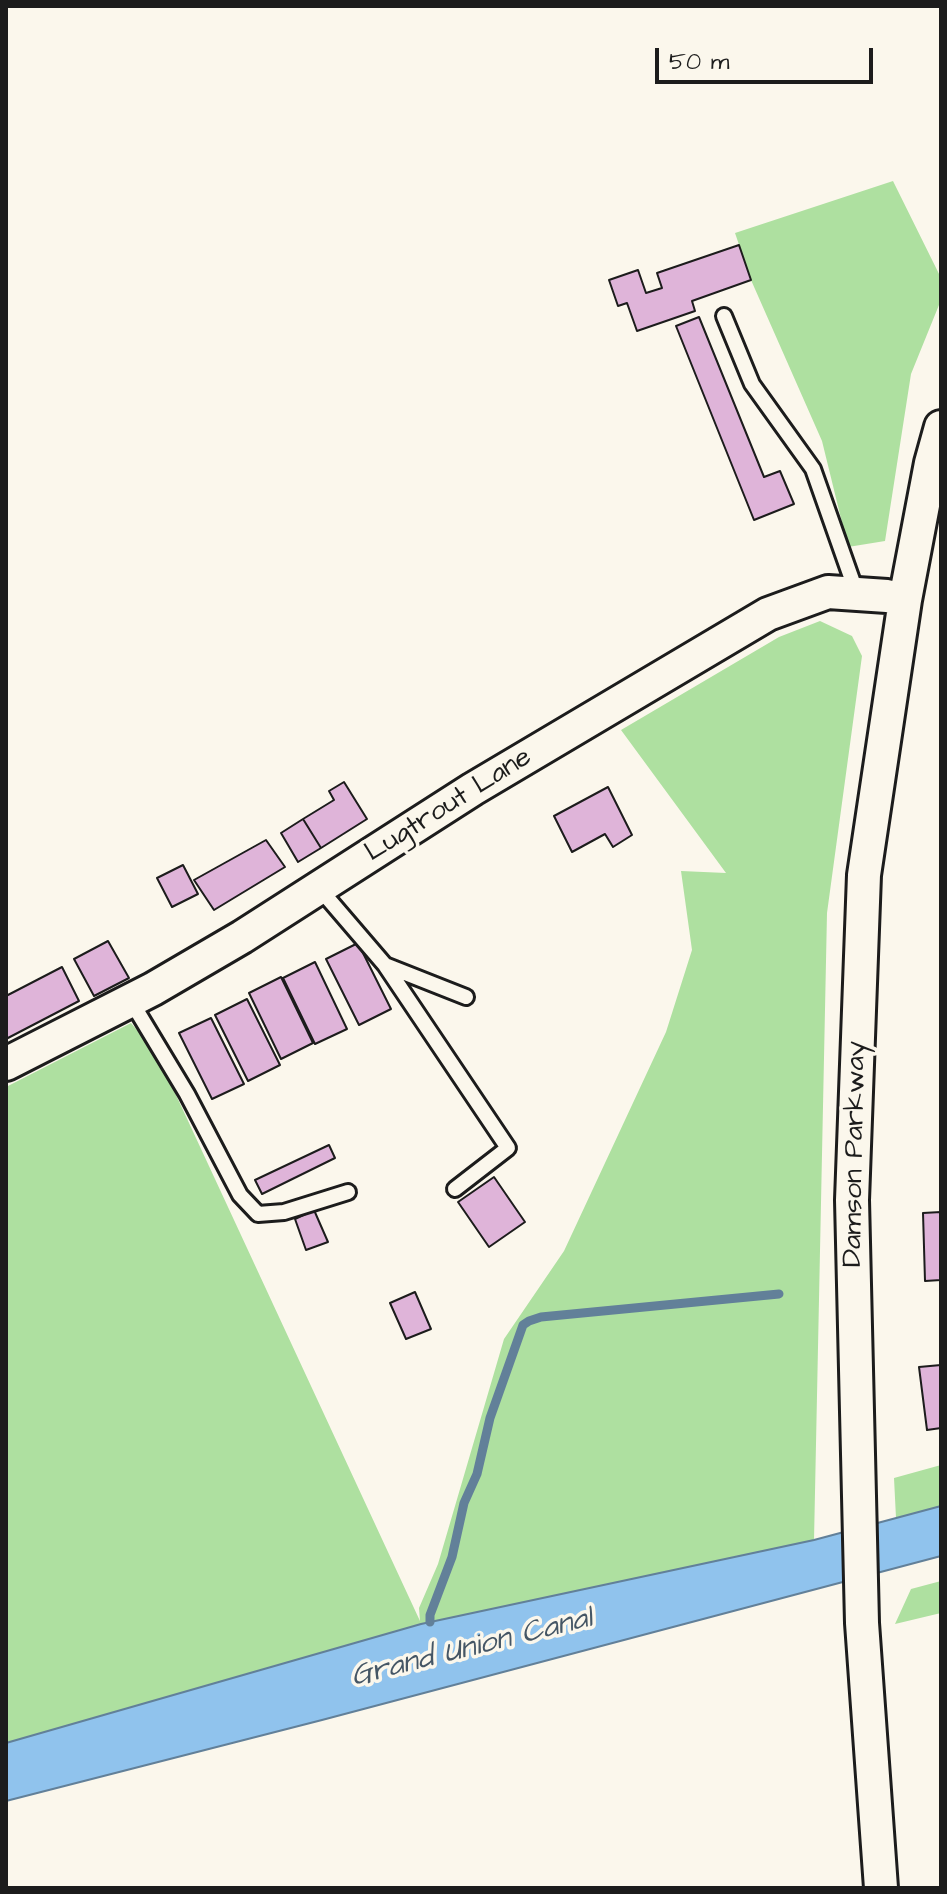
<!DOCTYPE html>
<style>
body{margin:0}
#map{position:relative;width:947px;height:1894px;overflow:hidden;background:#fbf7ec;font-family:"Architects Daughter",sans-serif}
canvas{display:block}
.frame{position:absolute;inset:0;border:8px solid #1c1c1c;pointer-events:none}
.scale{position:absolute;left:655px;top:48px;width:218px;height:36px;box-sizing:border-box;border:4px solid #1c1c1c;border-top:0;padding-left:10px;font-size:24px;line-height:28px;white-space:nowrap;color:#1c1c1c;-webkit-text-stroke:6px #fbf7ec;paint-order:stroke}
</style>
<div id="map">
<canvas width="947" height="1894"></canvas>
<div class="frame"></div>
<div class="scale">50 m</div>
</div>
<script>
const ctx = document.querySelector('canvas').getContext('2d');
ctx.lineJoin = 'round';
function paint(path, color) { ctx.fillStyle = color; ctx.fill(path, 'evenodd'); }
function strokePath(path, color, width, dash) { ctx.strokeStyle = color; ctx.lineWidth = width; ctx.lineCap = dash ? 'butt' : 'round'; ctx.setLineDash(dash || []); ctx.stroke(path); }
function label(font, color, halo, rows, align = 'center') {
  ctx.font = font + ' "Architects Daughter",sans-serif'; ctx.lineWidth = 7; ctx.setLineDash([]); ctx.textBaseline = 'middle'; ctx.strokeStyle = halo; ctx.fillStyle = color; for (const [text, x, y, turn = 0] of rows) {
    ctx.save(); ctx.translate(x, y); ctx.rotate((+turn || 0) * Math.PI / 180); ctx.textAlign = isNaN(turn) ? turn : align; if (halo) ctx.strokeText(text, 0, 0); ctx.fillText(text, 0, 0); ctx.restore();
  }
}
paint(new Path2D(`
 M893,181L941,278V300L911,374L885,541L848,547L822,441L751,280L735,233Z
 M820,621L852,636L862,656L827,913L814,1540L421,1624L6,1743V1087L131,1023L157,1054L420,1621L419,1608L438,1564L504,1339L564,1251L666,1032L692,950L681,871L726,873L621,730L779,637Z
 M941,1465V1506L896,1518L894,1478Z
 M941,1581V1613L895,1624L911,1589Z`), '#aee0a0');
const water = new Path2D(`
 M941,1506V1556L322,1720L6,1801V1743L421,1624L814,1540Z`);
paint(water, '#90c3ed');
strokePath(water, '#628099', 2);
strokePath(new Path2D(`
 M430,1622V1615L452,1557L464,1503L477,1474L490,1418L523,1325L529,1321L541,1317L779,1294`), '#628099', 9);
const building = new Path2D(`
 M739,245L751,280L692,301L695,311L637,331L627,303L618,306L609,280L638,270L646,293L662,288L657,273Z
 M699,317L764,477L780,471L794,504L754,520L676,326Z
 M344,782L367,819L321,848L303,819L334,800L329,791Z
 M608,787L632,835L613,847L605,834L572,852L554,816Z
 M303,819L321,848L298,862L281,833Z
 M266,840L285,867L214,910L194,880Z
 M183,865L198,894L172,907L157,878Z
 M108,941L129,978L94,996L74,959Z
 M358,943L391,1009L359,1025L326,959Z
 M315,962L347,1029L315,1044L283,978Z
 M62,967L79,1001L6,1039V996Z
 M281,977L313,1043L281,1059L249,993Z
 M247,999L280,1065L248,1081L215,1015Z
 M211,1018L244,1084L212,1099L179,1033Z
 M329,1145L335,1158L262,1194L255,1180Z
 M494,1177L525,1222L489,1247L458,1202Z
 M314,1210L328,1242L306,1250L295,1219Z
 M941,1212V1280L925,1281L923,1213Z
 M415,1292L431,1329L406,1339L390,1303Z
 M941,1365V1428L927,1430L919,1367Z`);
paint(building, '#dfb4d9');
strokePath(building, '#1c1c1c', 2);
const service = new Path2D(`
 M724,316L752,384L813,469L857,594
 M319,888L385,965L466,997
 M385,965L508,1148L455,1189
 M131,1001L187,1094L240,1195L258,1214L284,1212L348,1192`);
const tertiary = new Path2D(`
 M6,1064L153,989L242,937L473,789L768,614L828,592L887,596L905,600
 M881,1888L862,1623L852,1200L864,875L905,600L931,463L941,427`);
strokePath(service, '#1c1c1c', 20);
strokePath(tertiary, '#1c1c1c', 38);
strokePath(service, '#fbf7ec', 14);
strokePath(tertiary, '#fbf7ec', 32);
label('28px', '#1c1c1c', '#fbf7ec', [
 ["Lugtrout Lane",449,806,-32],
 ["Damson Parkway",856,1154,-89]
]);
label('italic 30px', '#455665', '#fbf7ec', [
 ["Grand Union Canal",472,1649,-14]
]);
</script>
